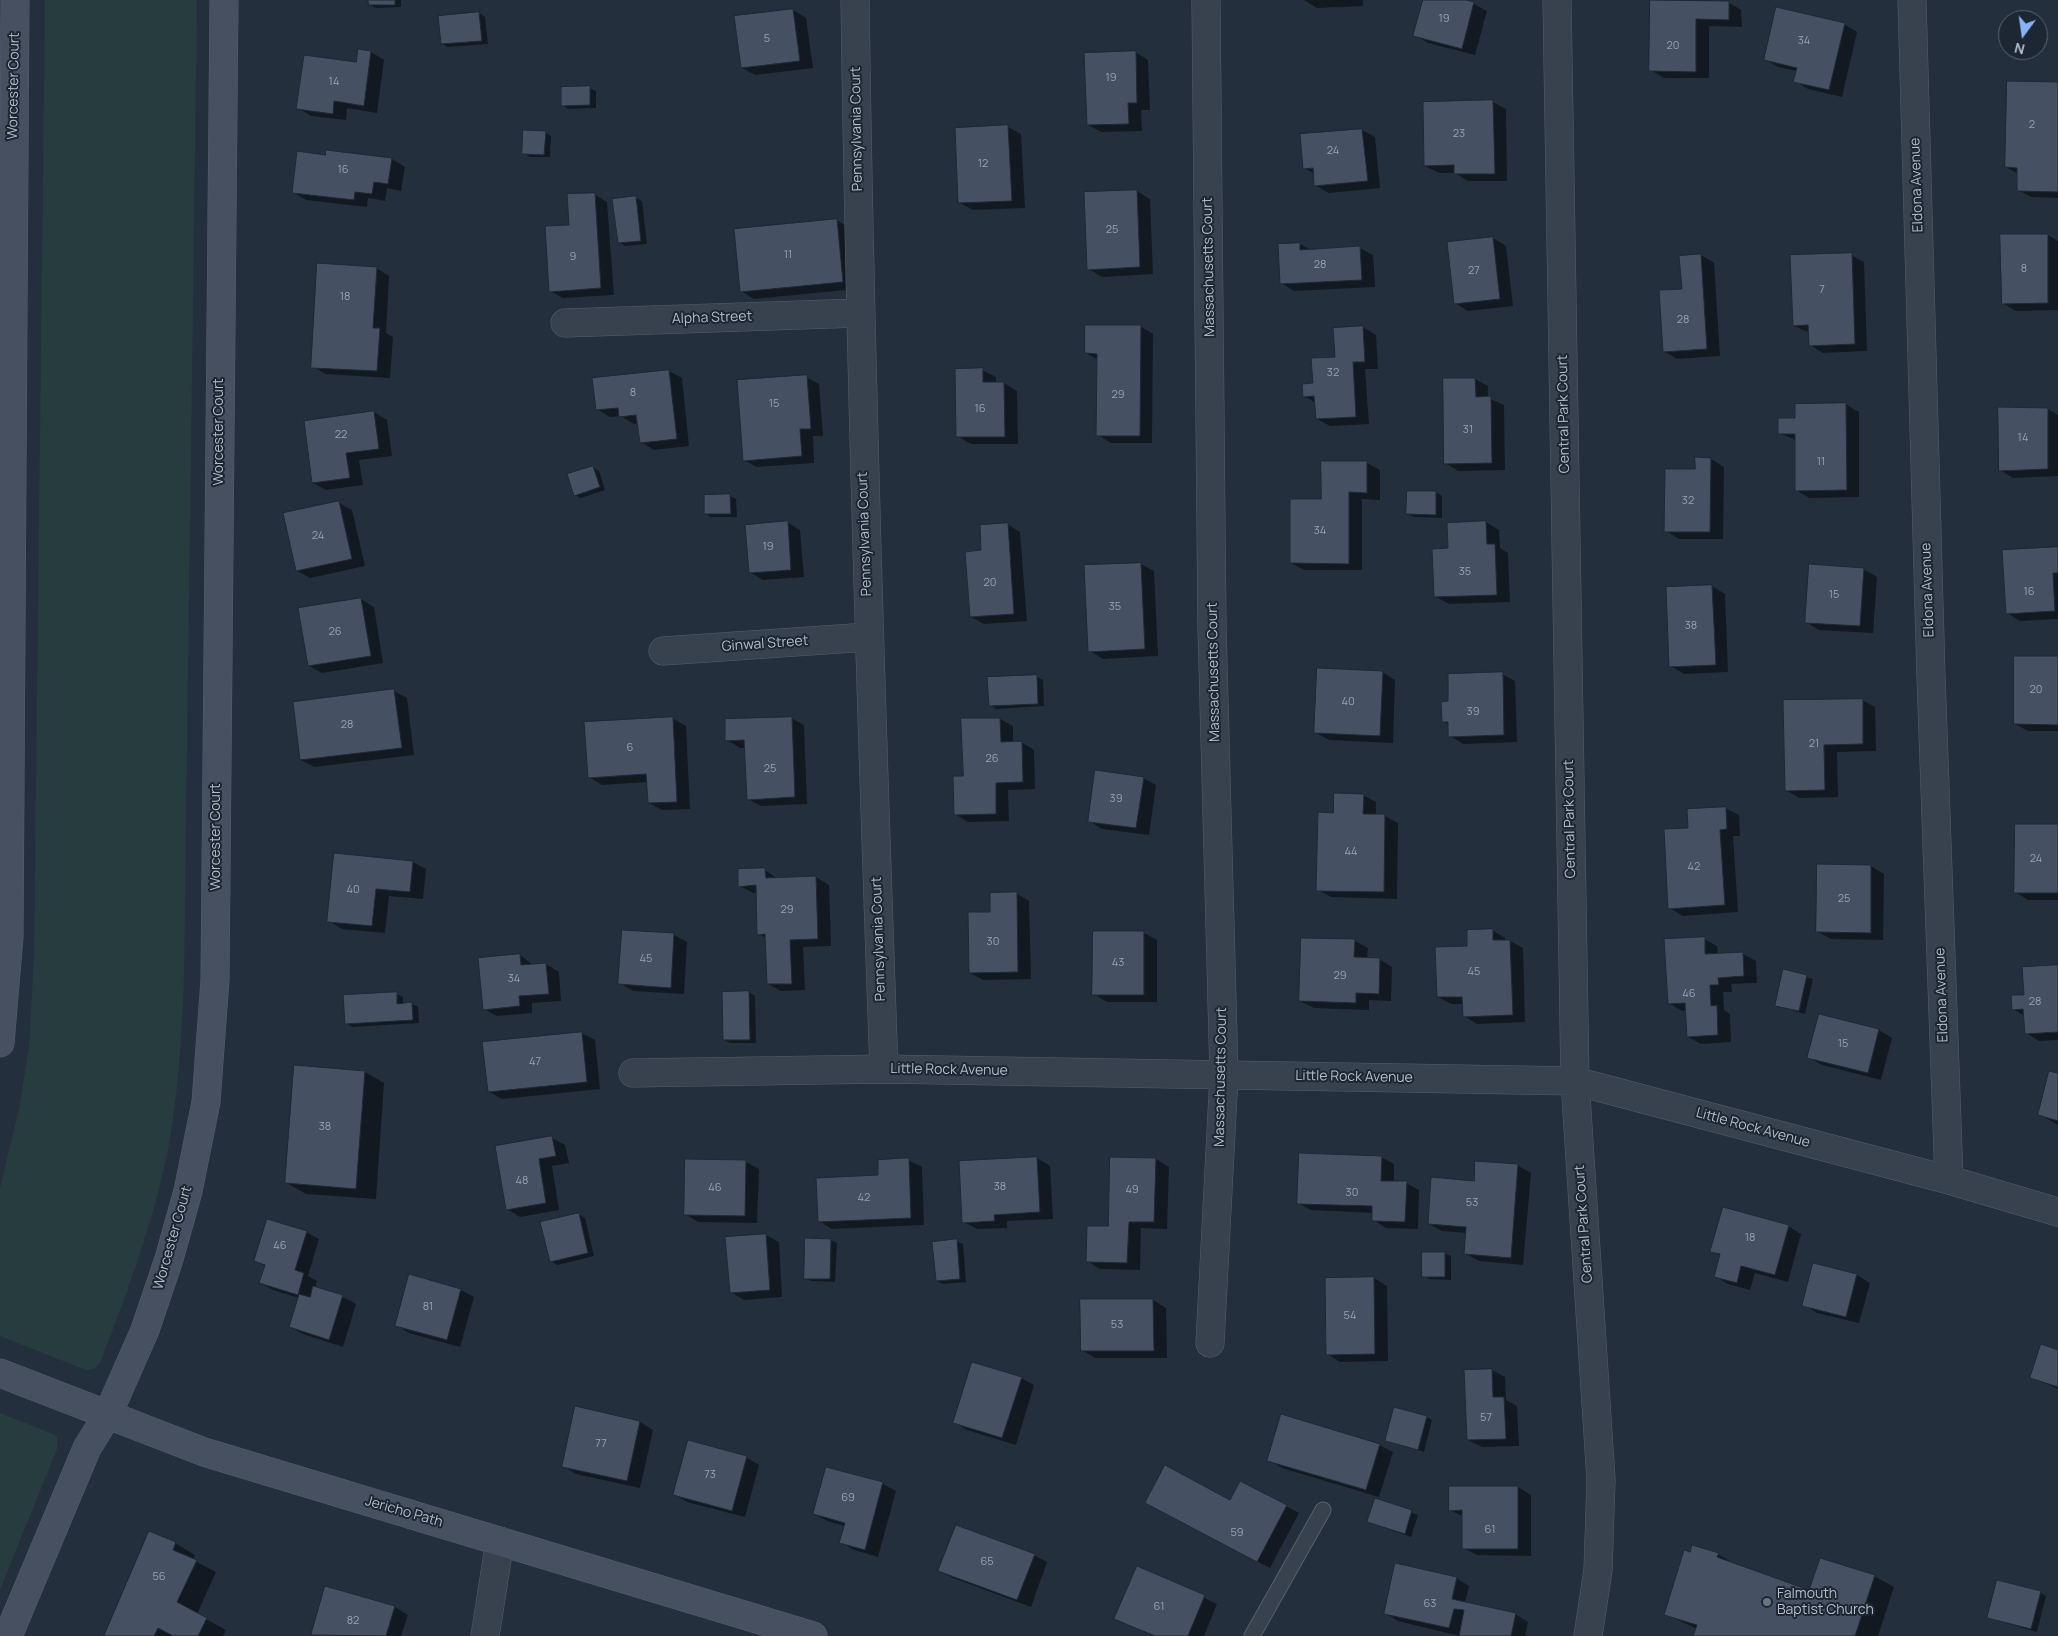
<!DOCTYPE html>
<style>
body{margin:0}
#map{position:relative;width:2058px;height:1636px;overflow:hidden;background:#242f3e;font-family:Manrope,sans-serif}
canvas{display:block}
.north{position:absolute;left:1998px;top:10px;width:50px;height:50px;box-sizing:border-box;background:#1d2633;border:1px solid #59626f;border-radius:50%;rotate:194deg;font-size:14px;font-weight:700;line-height:20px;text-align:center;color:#b4bcc9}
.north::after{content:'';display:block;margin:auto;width:18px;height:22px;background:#8ab4f8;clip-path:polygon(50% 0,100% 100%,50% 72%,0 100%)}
</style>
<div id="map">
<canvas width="2058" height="1636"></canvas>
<div class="north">N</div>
</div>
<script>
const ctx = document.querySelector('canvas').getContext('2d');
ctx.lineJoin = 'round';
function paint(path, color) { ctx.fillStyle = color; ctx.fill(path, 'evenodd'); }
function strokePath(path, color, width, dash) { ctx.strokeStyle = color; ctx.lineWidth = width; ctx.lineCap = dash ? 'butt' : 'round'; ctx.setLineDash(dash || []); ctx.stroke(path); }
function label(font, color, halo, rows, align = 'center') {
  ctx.font = font + ' Manrope,sans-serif'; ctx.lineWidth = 4; ctx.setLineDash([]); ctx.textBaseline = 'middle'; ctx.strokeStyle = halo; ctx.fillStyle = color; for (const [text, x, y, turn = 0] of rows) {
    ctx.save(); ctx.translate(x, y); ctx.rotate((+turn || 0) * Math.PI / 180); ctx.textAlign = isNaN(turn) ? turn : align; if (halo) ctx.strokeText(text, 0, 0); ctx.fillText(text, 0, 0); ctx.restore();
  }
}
paint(new Path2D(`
 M45,0H197L184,977C182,1031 179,1085 170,1139C156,1215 128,1291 100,1363L94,1369L86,1370L0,1336V1188L19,1109L29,1047L34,955Z
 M0,1413L53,1434L57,1437V1449L0,1590Z`), '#263c3f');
paint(new Path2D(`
 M370,0H401V7L376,8L370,5Z
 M1304,0H1363V6L1317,8Z
 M1424,0H1461L1474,4L1487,11L1475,55L1428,43L1415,35Z
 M1651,0H1709V2H1728L1741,10L1742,27L1709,26V78H1664L1651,70Z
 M793,10L806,18L813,68L755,75L742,68Z
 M479,13L485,17L488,44L448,47L442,44Z
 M1844,24L1857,32L1842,97L1808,89L1795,81L1797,71L1778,67L1765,59Z
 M359,51L371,52L384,60L377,113L347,108L346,120L311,116L298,108L357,64Z
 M1135,52L1148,60L1150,110H1141L1142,131L1102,132L1088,125Z
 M2058,83V198L2031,197L2018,190V174L2006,167Z
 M589,88L596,91V108L568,109L562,105Z
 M1493,102L1506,109L1507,181H1468L1455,173H1439L1425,166Z
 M1008,127L1021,134L1025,208L973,210L960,203Z
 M1362,130L1375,137L1380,188L1329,193L1316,186L1315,174L1304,168L1302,135Z
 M545,132L551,136L550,157H530L523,153Z
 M327,151L392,159L405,167L401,191L387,188L385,201L368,198L367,207L306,200L293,192L327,156Z
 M1137,191L1150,199L1153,274L1102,277L1089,269Z
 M594,194L607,202L614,295L563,298L550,291L570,226Z
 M635,197L642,201L647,244L625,246L619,242Z
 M836,220L850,228L856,289L754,299L741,291Z
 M2048,235L2058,241V310L2016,311L2003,303Z
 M1493,238L1506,246L1513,306L1468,311L1455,303Z
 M1300,244L1311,250L1360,248L1373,255L1375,287L1294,291L1281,283Z
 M1701,255L1714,263L1720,356L1677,359L1664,351L1683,290Z
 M1851,255L1864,262L1867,351L1823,353L1810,345V333L1794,326Z
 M376,268L389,276L386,333L393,337L390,378L326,374L313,367Z
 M1140,326L1153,334L1152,443H1111L1098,435V360L1086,353Z
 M1363,327L1376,335L1378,369H1365L1369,424L1330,426L1317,419L1316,403L1304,396Z
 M982,370L996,377V383H1004L1017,391L1018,444H971L957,436Z
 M669,371L682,378L689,446L654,450L641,442L638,423L634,424L621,416L610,417L597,409Z
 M806,377L819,384L823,436H813L814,463L757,467L744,460Z
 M1475,379L1488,386V398L1504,405L1505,470L1458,471L1445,463Z
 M1845,404L1859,412V497L1809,498L1796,490V440L1779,433Z
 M2048,409L2058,415V476L2013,478L2000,470Z
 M374,412L387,420L392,456L359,460L363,485L326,490L313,483Z
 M1711,459L1724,467L1723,539H1679L1666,531L1696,471Z
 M1367,463L1380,470V500L1362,499V570H1304L1291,563L1323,500Z
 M593,467L599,471L605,490L581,498L575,495Z
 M1436,492L1442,496V518L1414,517L1408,514Z
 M730,496L736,499L737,517H711L705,514Z
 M339,503L352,510L365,566L310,578L297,571Z
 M787,522L800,530L804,577L763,580L750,572Z
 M1486,522L1499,530L1500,548L1508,553L1510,602L1449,604L1436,597L1450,549Z
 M1007,524L1020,532L1027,621L984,624L971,617L983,551Z
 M2058,548V619L2020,621L2007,613Z
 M1141,564L1154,571L1158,656L1103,659L1090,651Z
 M1863,569L1877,577L1873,633L1819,630L1806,622Z
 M1712,586L1725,594L1728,672L1684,674L1671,666Z
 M361,599L374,607L383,663L322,673L309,666Z
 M2058,657V731H2028L2015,724Z
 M1382,672L1395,680L1393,743L1329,740L1316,733Z
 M1502,674L1515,681L1517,742L1463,744L1450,736L1449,725L1443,721L1450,702Z
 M1037,677L1043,680L1044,706L996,709L990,705Z
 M394,691L407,698L414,755L314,767L301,760Z
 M1862,700L1875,707L1876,751L1837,752L1838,797L1799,798L1786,790L1785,701Z
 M672,718L686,726L690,809L662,810L649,803L648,782L602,785L589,777Z
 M791,718L804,725L807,804L761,806L748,799L746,748H740L727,740Z
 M1000,719L1013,726V743L1021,742L1034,750L1035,789L1008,790L1009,821L968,822L955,814L964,777Z
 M1143,778L1156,785L1149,835L1102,829L1089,821Z
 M1363,795L1376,802V815L1385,816L1398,823L1397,899L1331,897L1318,890L1334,814Z
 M1725,808L1739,815L1740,836H1733L1738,912L1683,916L1670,908L1690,829Z
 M2058,826V900H2028L2015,892Z
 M335,854L413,862L426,869L423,899L389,896L385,933L342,929L329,921Z
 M1871,866L1884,874L1883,940L1831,939L1818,932Z
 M765,870L778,879L816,877L829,885L831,946L803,947L805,990L781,991L768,984L766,938L759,934L757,893H753L740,886Z
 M1016,893L1029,901L1031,979L983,980L970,973L991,913Z
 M1492,930L1505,938L1506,941H1510L1523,948L1525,1022L1477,1024L1464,1016V1004H1451L1438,997L1469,948Z
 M623,931L674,935L687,942L684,994L633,991L620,983Z
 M1094,932L1144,933L1157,940V1002H1107L1094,994Z
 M1704,939L1717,946L1718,955L1743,954L1756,961L1757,983L1731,984L1732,992H1723L1724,1010L1730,1014L1731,1042L1701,1044L1688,1037L1687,1010L1682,1011L1669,1003Z
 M1355,941L1368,948L1367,959H1379L1392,967L1391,1001L1369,1000V1010L1314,1008L1300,1001Z
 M520,955L533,965L546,964L559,972L561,1001L532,1003V1013L497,1016L484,1009Z
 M2058,966V1040L2039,1041L2026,1033L2025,1016L2013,1009Z
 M1784,971L1813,979L1805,1014L1776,1005Z
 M749,992L755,996L756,1043H730L724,1040L723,993Z
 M396,994L403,997V1004H412L418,1007L419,1023L352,1027L346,1023Z
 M1820,1015L1879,1030L1892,1038L1881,1080L1822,1065L1809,1058Z
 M582,1033L595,1040L600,1089L502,1099L489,1092Z
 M365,1072L384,1083L376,1199L306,1194L287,1183Z
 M2058,1074V1125L2039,1114Z
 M552,1138L565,1145L569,1163L552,1166L559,1210L520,1217L507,1209Z
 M1381,1157L1394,1164V1182L1406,1183L1419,1190L1418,1229L1386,1228L1373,1220V1213L1311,1210L1298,1203Z
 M1037,1158L1050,1166L1053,1219L1007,1221V1228L977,1229L964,1222L961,1162Z
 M1156,1159L1169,1167L1167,1229L1141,1228L1140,1270L1100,1269L1087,1261Z
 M908,1160L922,1167L924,1225L832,1229L819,1221L880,1176Z
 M746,1162L759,1169L757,1223L698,1222L685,1214Z
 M1517,1165L1531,1173L1523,1265L1479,1261L1466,1254L1467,1233L1442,1231L1429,1224L1475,1182Z
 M578,1214L585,1218L594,1256L557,1265L551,1261Z
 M1788,1226L1801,1234L1788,1282L1755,1273L1750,1290L1728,1284L1715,1276L1721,1256L1712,1251Z
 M306,1232L319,1239L308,1276L317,1281L315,1288L343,1297L356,1304L343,1347L303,1334L290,1327L299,1298L273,1290L260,1283L265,1266L256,1261Z
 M766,1235L779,1242L782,1297L744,1300L731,1292Z
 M830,1240L837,1243L835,1282L811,1281L805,1278Z
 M956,1241L963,1244L966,1282L943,1284L937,1281Z
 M1444,1253L1451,1256V1280L1430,1279L1423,1276Z
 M1814,1265L1857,1275L1870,1283L1859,1323L1817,1313L1804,1305Z
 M1374,1278L1387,1286L1388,1361L1340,1362L1327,1354L1326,1279Z
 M461,1290L474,1297L460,1347L409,1333L396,1325Z
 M1153,1300L1166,1308L1167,1358H1095L1082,1350Z
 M2058,1351V1389L2032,1377Z
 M1492,1370L1505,1377L1506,1400L1517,1406L1519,1446L1482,1447L1468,1440Z
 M1021,1378L1034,1385L1016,1445L967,1430L954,1422Z
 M1426,1417L1432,1420L1424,1452L1386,1440Z
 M640,1422L653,1430L640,1488L576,1474L563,1466Z
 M1379,1445L1393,1452L1379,1497L1282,1468L1269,1460Z
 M746,1457L759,1465L745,1517L687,1502L674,1494Z
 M827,1468L883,1484L896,1491L878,1557L854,1550L840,1542L845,1526L827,1521L814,1514Z
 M1518,1487L1531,1495V1556L1477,1555L1463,1548L1464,1517L1450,1510Z
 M1376,1500L1418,1515L1411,1537L1369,1522Z
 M1286,1506L1299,1513L1270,1568L1160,1510Z
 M175,1543L195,1555L193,1560L216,1572L197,1614L226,1630L223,1636H105Z
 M1718,1554L1738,1566L1810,1592L1874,1576L1894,1587L1878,1636H1694L1697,1629L1665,1614Z
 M1034,1555L1047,1562L1031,1607L953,1578L940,1571Z
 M1137,1567L1217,1604L1204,1636H1153L1116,1618Z
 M1456,1578L1469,1586L1465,1603L1515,1614L1528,1622L1525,1636H1460L1398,1621L1385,1613Z
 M2040,1592L2046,1596L2037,1632L1989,1618Z
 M395,1607L408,1615L401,1636L312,1635Z`), '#0007');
const building = new Path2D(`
 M368,0H395V5H369Z
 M1423,0H1466L1474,2L1462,49L1413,36Z
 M1650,0L1729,1V20L1696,19V72L1649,71Z
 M1776,7L1845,23L1829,90L1793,82L1797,68L1764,60Z
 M793,9L800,61L741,68L734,16Z
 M479,12L482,41L441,44L438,16Z
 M358,49L371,51L364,106L334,101L333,114L296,109L304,55L356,62Z
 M1136,51L1137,103H1128L1129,124L1087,125L1084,53Z
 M2007,81L2058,82V192L2017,191V168L2005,167Z
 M590,86V105L561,106V87Z
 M1493,100L1495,174H1454V165L1424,166L1423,102Z
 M1008,125L1012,201L958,203L955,128Z
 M1362,129L1368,181L1314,186L1313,168L1303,169L1300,134Z
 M523,130L546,131L544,155L522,154Z
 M326,150L392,158L388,184L374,182L372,194L355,192L354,200L292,193L297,151L325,155Z
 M1137,190L1140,267L1087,270L1084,192Z
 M595,193L601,288L549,292L545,226L569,225L567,194Z
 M636,196L641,241L618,243L612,199Z
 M837,219L843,282L740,292L734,229Z
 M2000,234H2048V303L2002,304Z
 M1493,237L1500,299L1454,304L1447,242Z
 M1300,243V250L1360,246L1362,280L1280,284L1278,244Z
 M1852,253L1855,344L1809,346L1808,325L1793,326L1790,255Z
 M1701,254L1707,349L1663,352L1659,290L1682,289L1679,256Z
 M317,263L377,267L373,328H380L377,371L311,368Z
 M1085,325H1141L1140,436H1096L1097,354L1085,353Z
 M1363,326L1365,362H1353L1356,417L1316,419L1314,396L1303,397L1302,384L1313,383L1311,358L1335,357L1333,328Z
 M983,368V382H1004L1005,437H956L955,369Z
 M669,370L677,439L640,443L636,415L619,417L618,408L596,410L592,378Z
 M807,375L811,429H800L802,456L743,461L737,380Z
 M1443,378H1475L1476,397L1491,396L1492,463L1444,464Z
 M1846,403L1847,490L1795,491V434H1778V418H1795V404Z
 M1998,407L2048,408V469L1999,471Z
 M374,411L379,449L346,453L350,478L312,483L304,421Z
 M1695,457L1711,458L1710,532H1664L1665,469H1695Z
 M1321,461H1367V493L1349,492V564L1290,563V499H1321Z
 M593,466L600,487L574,496L567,474Z
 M1407,491H1436V515L1406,514Z
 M730,494L731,514H704V495Z
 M339,501L352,559L296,571L283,513Z
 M788,521L791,570L749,573L745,525Z
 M1486,521L1487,544H1495L1497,595L1434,597L1432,549L1448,548L1447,523Z
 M1008,523L1014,614L970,617L965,552L981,550L980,525Z
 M2058,547V573H2053L2055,611L2006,614L2002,550Z
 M1141,563L1145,649L1088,652L1084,565Z
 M1809,564L1864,568L1860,626L1805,623Z
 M1712,585L1716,665L1669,667L1666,587Z
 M361,598L371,656L308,666L298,608Z
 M2014,656H2058V725L2014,724Z
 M1317,668L1383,671L1380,736L1314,733Z
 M1503,672L1504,735L1448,737V722H1442L1441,702L1448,701V674Z
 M1037,675L1038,704L989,706L987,677Z
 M394,689L402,748L300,760L293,702Z
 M1863,699V744L1824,745L1825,790L1785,791L1783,700Z
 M673,717L677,802L648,803L646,774L588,778L584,722Z
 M792,717L795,797L747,800L744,740L725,741V719Z
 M961,718H1000L1001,742L1022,741L1023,782L996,783V814L954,815L953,776H963Z
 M1095,770L1144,777L1136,828L1088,822Z
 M1334,793L1364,794L1363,814H1385L1384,892L1316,891L1318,812L1333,813Z
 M1726,807L1727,829L1720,830L1725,905L1668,909L1664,829L1688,828L1687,809Z
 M2015,824H2058V893H2014Z
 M334,853L413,861L410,892L376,889L372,926L327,922Z
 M1817,864L1871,865V933L1816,932Z
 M765,868L766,878L816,876L818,939L790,940L792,984H767L765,934L757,935L756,885L738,887V869Z
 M1017,892L1018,972L969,973L968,912H990V893Z
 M1493,929V940H1510L1513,1015L1463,1017L1462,997H1437L1435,947L1467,946V930Z
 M622,930L674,933L671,988L618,984Z
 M1093,931H1144V995H1092Z
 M1705,937V954L1743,952L1744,976L1718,978L1719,985H1710L1711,1006L1717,1005L1718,1035L1687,1037L1685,1003L1668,1004L1664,939Z
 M1301,938L1355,939L1354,957L1380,958L1379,994L1356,993V1003L1299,1001Z
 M520,954L521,965L546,963L549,994L519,996L520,1006L483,1010L478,958Z
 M2058,965V1032L2025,1034L2023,1009L2012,1010L2011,995H2024L2022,967Z
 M1783,969L1807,975L1799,1011L1775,1006Z
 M749,991L750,1040H723L722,992Z
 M397,992V1004L412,1002L413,1020L345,1024L343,995Z
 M1819,1014L1879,1029L1868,1073L1807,1058Z
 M582,1032L587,1082L488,1092L482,1042Z
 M294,1065L365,1071L356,1189L285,1183Z
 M2049,1071L2058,1073V1121L2038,1115Z
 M552,1136L556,1156L539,1159L546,1203L506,1210L495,1146Z
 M1299,1153L1382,1156L1381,1181H1407L1405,1222L1372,1221V1206L1297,1204Z
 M1037,1157L1040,1212L994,1215L995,1221L962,1223L959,1161Z
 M1110,1157L1156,1158L1154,1222H1129L1127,1263L1086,1262L1087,1226H1108Z
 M909,1158L911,1218L818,1222L816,1178L878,1175V1160Z
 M685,1159L746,1160L745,1216L684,1215Z
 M1475,1161L1518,1164L1511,1258L1464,1254L1466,1227L1428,1224L1431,1177L1474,1181Z
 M1723,1207L1789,1225L1775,1275L1741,1266L1737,1283L1714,1277L1720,1254L1710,1252Z
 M579,1213L588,1253L550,1262L540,1222Z
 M267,1219L307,1231L295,1270L304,1273L298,1295L259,1283L265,1265L254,1261Z
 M766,1234L770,1290L730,1293L725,1237Z
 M805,1238L831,1239L830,1279H804Z
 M957,1239L960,1279L936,1281L932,1242Z
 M1422,1252H1445V1277H1422Z
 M1813,1263L1857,1274L1846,1317L1802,1306Z
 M409,1274L461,1289L447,1340L395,1326Z
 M1374,1277L1375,1354L1326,1355L1325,1278Z
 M313,1286L343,1295L329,1340L289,1327L299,1294L310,1297Z
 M1080,1299H1153L1154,1351H1081Z
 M2041,1344L2058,1350V1387L2030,1378Z
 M972,1362L1022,1377L1002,1438L953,1423Z
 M1492,1369L1493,1397H1504L1506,1439L1467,1440L1464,1370Z
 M575,1406L640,1421L627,1481L562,1467Z
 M1394,1407L1427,1416L1418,1450L1385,1441Z
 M1281,1414L1380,1444L1366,1490L1267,1461Z
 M688,1440L747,1456L732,1511L673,1495Z
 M1165,1465L1230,1500L1240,1481L1287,1505L1257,1562L1145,1503Z
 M826,1467L883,1482L865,1550L839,1543L845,1523L813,1514Z
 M1449,1486H1518V1549H1462V1510L1449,1511Z
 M1375,1498L1412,1510L1405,1534L1367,1522Z
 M956,1525L1035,1554L1017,1600L938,1571Z
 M149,1531L176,1542L173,1550L197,1560L177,1602L207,1618L198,1636H173L158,1628L154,1636H104Z
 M1692,1545L1719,1553L1717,1557L1809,1590L1820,1558L1875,1575L1855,1636H1693L1697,1625L1664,1615L1684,1550L1690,1552Z
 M1395,1563L1457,1577L1452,1599L1516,1613L1511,1636H1459L1464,1610L1454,1609L1449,1628L1384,1614Z
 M1137,1566L1205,1595L1188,1636H1155L1114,1619Z
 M1997,1580L2041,1591L2031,1629L1987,1618Z
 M325,1586L395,1606L386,1636L311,1635Z`);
paint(building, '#455162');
strokePath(building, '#1f2835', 1);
const lane = new Path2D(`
 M1252,1636L1323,1510`);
const street = new Path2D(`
 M855,0C860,356 871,712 884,1069
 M1206,0L1212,627L1224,1075L1210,1343
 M1557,0L1575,1081L1601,1480L1598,1570L1588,1636
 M1912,0L1931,676L1949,1180
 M565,323L859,313
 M663,651L868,637
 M633,1073L884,1069L1575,1081L1949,1180L2058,1212
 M485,1636L500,1541`);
const secondary = new Path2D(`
 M0,1043L9,937L15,0
 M0,1373L204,1452L813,1636
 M8,1636L87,1448L108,1414L145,1330L169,1259L188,1191L206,1102L215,980L224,0`);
strokePath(lane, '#565f6c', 17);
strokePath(street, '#565f6c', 29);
strokePath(secondary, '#565f6c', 29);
strokePath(lane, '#38414e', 15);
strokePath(street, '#38414e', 28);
strokePath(secondary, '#465061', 28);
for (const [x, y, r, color] of [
 [1767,1602,5,"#6b7280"]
]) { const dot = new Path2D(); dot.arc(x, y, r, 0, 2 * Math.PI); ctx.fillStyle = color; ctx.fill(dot); strokePath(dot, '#1d2633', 2); }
label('11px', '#98a1af', null, [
 ["19",1444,19],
 ["5",767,39],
 ["34",1804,41],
 ["20",1673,46],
 ["19",1111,78],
 ["14",334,82],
 ["2",2032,125],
 ["23",1459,134],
 ["24",1333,151],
 ["12",983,164],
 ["16",343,170],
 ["25",1112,230],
 ["11",788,255],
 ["9",573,257],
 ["28",1320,265],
 ["8",2024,269],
 ["27",1474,271],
 ["7",1822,290],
 ["18",345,297],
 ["28",1683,320],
 ["32",1333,373],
 ["8",633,393],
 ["29",1118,395],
 ["15",774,404],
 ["16",980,409],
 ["31",1468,430],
 ["22",341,435],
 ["14",2023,438],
 ["11",1821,462],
 ["32",1688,501],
 ["34",1320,531],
 ["24",318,536],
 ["19",768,547],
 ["35",1465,572],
 ["20",990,583],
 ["16",2029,592],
 ["15",1834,595],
 ["35",1115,607],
 ["38",1691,626],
 ["26",335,632],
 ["20",2036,690],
 ["40",1348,702],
 ["39",1473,712],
 ["28",347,725],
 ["21",1814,744],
 ["6",630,748],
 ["26",992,759],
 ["25",770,769],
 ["39",1116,799],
 ["44",1351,852],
 ["24",2036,859],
 ["42",1694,867],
 ["40",353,890],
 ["25",1844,899],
 ["29",787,910],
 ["30",993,942],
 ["45",646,959],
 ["43",1118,963],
 ["45",1474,972],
 ["29",1340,976],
 ["34",514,979],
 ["46",1689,994],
 ["28",2035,1002],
 ["15",1843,1044],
 ["47",535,1062],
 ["38",325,1127],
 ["48",522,1181],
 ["38",1000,1187],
 ["46",715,1188],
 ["49",1132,1190],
 ["30",1352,1193],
 ["42",864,1198],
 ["53",1472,1203],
 ["18",1750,1238],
 ["46",280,1246],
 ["81",428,1307],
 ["54",1350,1316],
 ["53",1117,1325],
 ["57",1486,1418],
 ["77",601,1444],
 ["73",710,1475],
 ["69",848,1498],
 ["61",1490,1530],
 ["59",1237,1533],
 ["65",987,1562],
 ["56",159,1577],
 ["63",1430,1604],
 ["61",1159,1607],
 ["82",353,1621]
]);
label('14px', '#b4bcc9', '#1d2633', [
 ["Worcester Court",14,86,-89],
 ["Pennsylvania Court",857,129,-91],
 ["Eldona Avenue",1917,185,-92],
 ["Massachusetts Court",1209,267,-91],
 ["Alpha Street",712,318,-2],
 ["Central Park Court",1564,414,-91],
 ["Worcester Court",219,432,-90],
 ["Pennsylvania Court",865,534,-92],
 ["Eldona Avenue",1928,590,-92],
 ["Ginwal Street",765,644,-4],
 ["Massachusetts Court",1214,672,-91],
 ["Central Park Court",1570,819,-91],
 ["Worcester Court",216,837,-90],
 ["Pennsylvania Court",879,939,-92],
 ["Eldona Avenue",1942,995,-92],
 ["Little Rock Avenue",949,1070,1],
 ["Massachusetts Court",1221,1077,-89],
 ["Little Rock Avenue",1354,1077,1],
 ["Little Rock Avenue",1753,1128,15],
 ["Central Park Court",1584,1224,-94],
 ["Worcester Court",173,1238,-74],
 ["Jericho Path",404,1512,16]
]);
label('14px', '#b4bcc9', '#1d2633', [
 ["Falmouth",1777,1594],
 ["Baptist Church",1777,1610]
], 'left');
</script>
